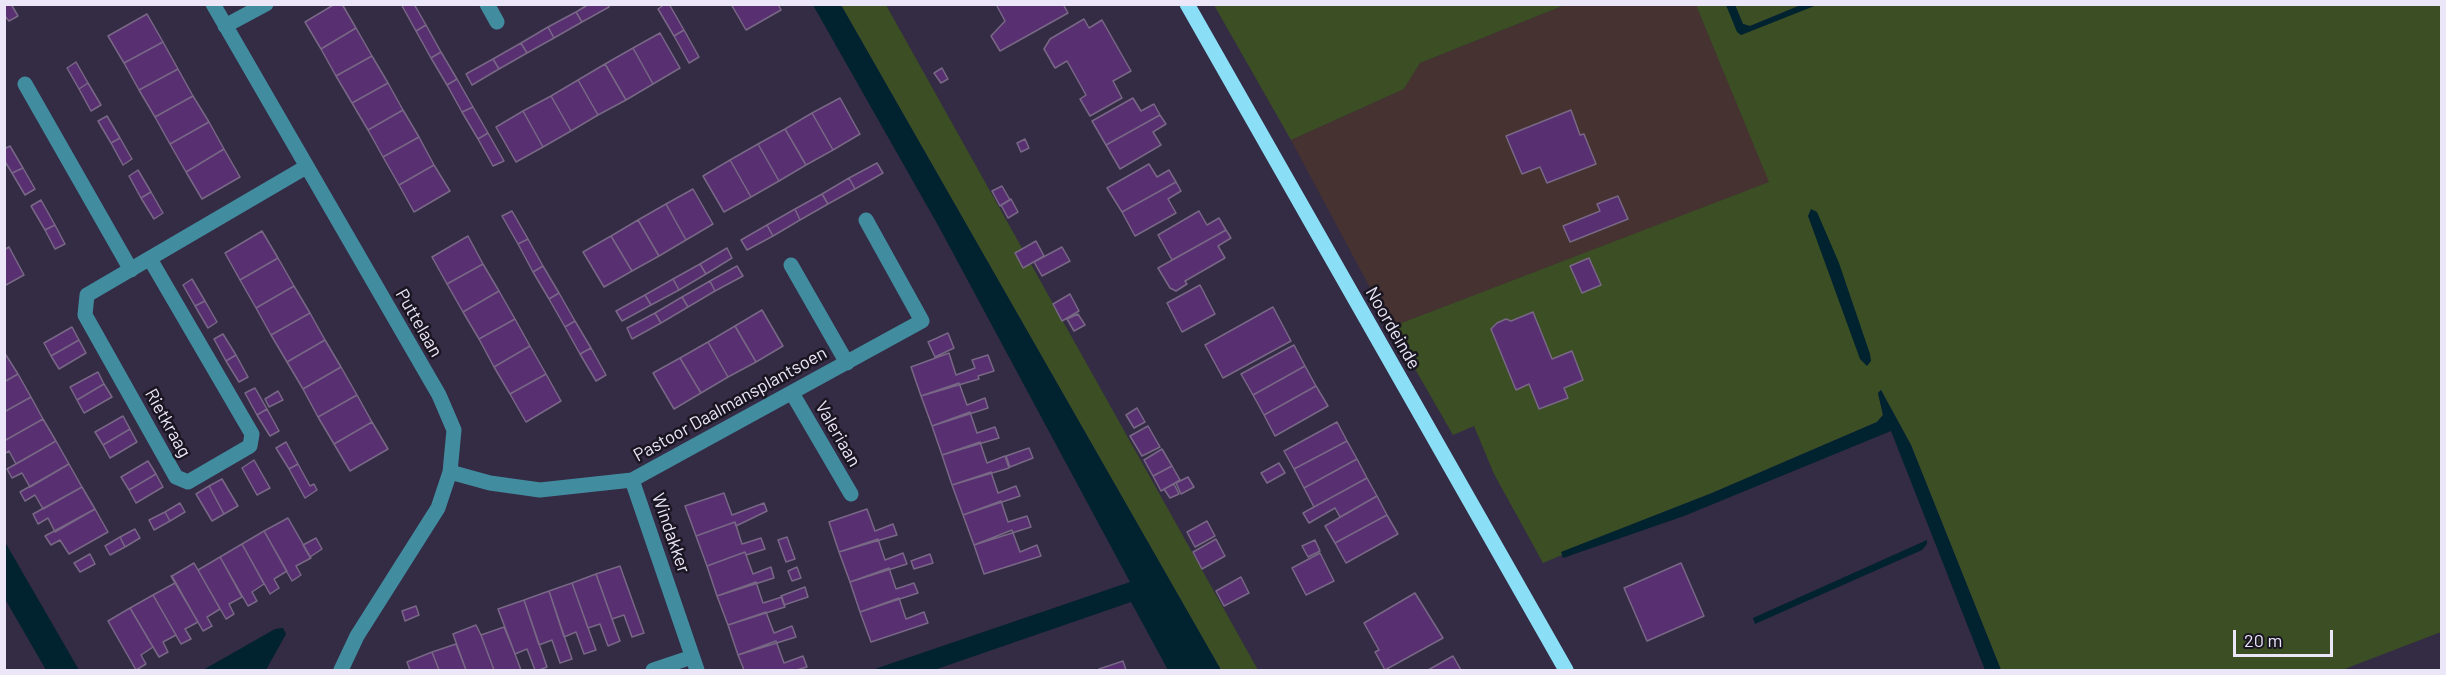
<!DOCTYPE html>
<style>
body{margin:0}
#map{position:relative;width:2446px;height:675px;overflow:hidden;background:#342b45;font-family:Barlow,sans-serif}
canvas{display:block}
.frame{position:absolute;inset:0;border:6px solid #ebe6f8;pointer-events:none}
.scale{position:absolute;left:2233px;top:630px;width:100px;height:27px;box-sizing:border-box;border:3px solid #ebe6f8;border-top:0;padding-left:8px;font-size:18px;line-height:21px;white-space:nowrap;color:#ebe6f8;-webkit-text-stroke:4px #1a1621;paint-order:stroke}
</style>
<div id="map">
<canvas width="2446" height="675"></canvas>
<div class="frame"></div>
<div class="scale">20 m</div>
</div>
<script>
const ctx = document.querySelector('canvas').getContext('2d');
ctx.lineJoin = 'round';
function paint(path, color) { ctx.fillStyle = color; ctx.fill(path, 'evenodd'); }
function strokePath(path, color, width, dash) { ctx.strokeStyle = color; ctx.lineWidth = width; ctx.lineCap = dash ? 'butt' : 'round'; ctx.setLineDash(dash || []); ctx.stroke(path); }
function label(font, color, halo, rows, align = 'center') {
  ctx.font = font + ' Barlow,sans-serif'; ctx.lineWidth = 5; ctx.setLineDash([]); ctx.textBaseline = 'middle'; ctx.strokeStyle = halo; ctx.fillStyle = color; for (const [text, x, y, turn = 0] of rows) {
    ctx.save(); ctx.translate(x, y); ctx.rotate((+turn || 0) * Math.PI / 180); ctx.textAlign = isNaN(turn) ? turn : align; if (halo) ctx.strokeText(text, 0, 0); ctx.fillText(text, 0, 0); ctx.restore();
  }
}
paint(new Path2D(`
 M1565,5H1696L1770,182L1391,327L1291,140L1404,89L1420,63Z`), '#463231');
paint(new Path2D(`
 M1817,4L2441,5V632L2342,670H2001L1911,445L1881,390L1878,393L1883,415L1877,422L1712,493L1562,552V555L1543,563L1494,474L1474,426L1453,435L1391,327L1769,182L1696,5H1726L1741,35Z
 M841,5H886L1258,670H1221Z
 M1214,5H1565L1420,63L1404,89L1291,140Z
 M1735,5H1801L1750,26L1743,24Z`), '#3c4e23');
paint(new Path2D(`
 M813,5H841L1221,670H1168L1131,602L934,670H872L1130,582L939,227Z
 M1726,5H1735L1743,24L1750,26L1801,5H1817L1741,35L1737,32Z
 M1811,209L1817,212L1839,263L1870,354L1871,361L1867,366L1860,359L1808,216Z
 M1881,390L1911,445L2001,670H1985L1891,431L1684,516L1563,558L1561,552L1712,493L1877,422L1883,415L1878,393Z
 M1927,540V544L1922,550L1755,624L1753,618Z
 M5,542L79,670H46L5,599Z
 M283,628L286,634L266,670H203L275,629Z`), '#012330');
const building = new Path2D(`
 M4,4H11L18,16L9,21L4,15Z
 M335,4H342L356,28L321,49L305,22Z
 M401,4H414L426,25L416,31Z
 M589,4H608L609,7L582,22L576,12Z
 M665,4H669L684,30L674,36L658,9Z
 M731,4H778L781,10L746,30Z
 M999,4H1063L1068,13L1000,51L991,36L1005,21L997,6Z
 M576,12L582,22L554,38L548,27Z
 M147,14L163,42L124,63L108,36Z
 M1084,19L1089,28L1102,20L1131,71L1113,81L1122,98L1090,116L1080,99L1086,95L1067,61L1055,68L1044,49L1050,39Z
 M426,25L441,52L431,58L416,31Z
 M548,27L554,38L527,53L521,43Z
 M356,28L372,56L336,76L321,49Z
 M684,30L699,57L689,63L674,36Z
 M660,33L680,68L653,84L633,48Z
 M163,42L178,69L139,90L124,63Z
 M521,43L527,53L499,69L493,59Z
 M633,48L653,84L626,100L605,64Z
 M441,52L457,79L447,85L431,58Z
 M372,56L388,83L352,103L336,76Z
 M493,59L499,69L472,85L466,74Z
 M76,62L88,83L79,89L67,68Z
 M605,64L626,100L598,115L578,80Z
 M942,68L948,79L941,83L934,73Z
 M178,69L193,96L155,117L139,90Z
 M457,79L473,107L462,112L447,85Z
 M578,80L598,115L571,131L551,96Z
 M88,83L101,105L91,111L79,89Z
 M388,83L403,110L368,130L352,103Z
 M193,96L209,122L170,144L155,117Z
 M551,96L571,131L543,147L523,111Z
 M840,98L860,134L833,150L812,113Z
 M1133,98L1141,111L1154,104L1160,115L1106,145L1092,121Z
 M473,107L488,133L478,139L462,112Z
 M403,110L419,137L383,157L368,130Z
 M1571,110L1580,135L1584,134L1596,164L1547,183L1540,167L1522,174L1506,136Z
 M523,111L543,147L516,162L496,127Z
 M812,113L833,150L806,165L785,129Z
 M1160,115L1166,124L1153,132L1161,145L1120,169L1106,145Z
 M107,116L120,138L111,143L98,121Z
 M209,122L224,149L186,172L170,144Z
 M785,129L806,165L779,181L758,144Z
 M488,133L504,161L493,166L478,139Z
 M419,137L434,165L399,185L383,157Z
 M120,138L132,159L123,165L111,143Z
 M1025,139L1029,148L1021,152L1017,143Z
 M758,144L779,181L751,197L730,160Z
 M10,146L23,168L12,173L4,160V149Z
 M224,149L240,177L202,199L186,172Z
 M730,160L751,197L724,212L703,176Z
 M877,163L883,173L855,189L849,178Z
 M1149,164L1157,177L1169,170L1176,182L1122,212L1107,188Z
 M434,165L450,191L414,212L399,185Z
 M23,168L35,189L25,195L12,173Z
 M138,170L151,192L141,198L129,176Z
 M849,178L855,189L828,204L822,194Z
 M1176,182L1181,191L1168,199L1176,213L1135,236L1122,212Z
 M1002,186L1010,200L1000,206L992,191Z
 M693,189L713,224L686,240L666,204Z
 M151,192L163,213L154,219L141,198Z
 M822,194L828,204L800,220L795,209Z
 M1618,196L1628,219L1570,242L1563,226L1600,211L1597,204Z
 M1011,199L1018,212L1008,218L1001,205Z
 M41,200L55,225L45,230L31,206Z
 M666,204L686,240L659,256L638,220Z
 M795,209L800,220L773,236L767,225Z
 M512,211L528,239L518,244L502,216Z
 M1199,211L1207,225L1219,218L1226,230L1172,260L1158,235Z
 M638,220L659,256L632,271L611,236Z
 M55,225L65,244L55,249L45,230Z
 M767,225L773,236L747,250L741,240Z
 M1226,230L1231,238L1218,246L1225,258L1185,281L1187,284L1176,291L1170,288L1158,268Z
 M262,231L278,258L240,280L225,253Z
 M468,236L483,264L447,284L432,257Z
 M611,236L632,271L604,287L583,252Z
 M528,239L543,266L533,272L518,244Z
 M1036,241L1044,256L1023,268L1015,253Z
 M9,247L24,275L4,286V250Z
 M1062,247L1070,261L1042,276L1034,262Z
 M727,248L732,258L706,274L700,264Z
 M278,258L294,286L256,308L240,280Z
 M1589,258L1601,285L1582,293L1570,266Z
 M483,264L499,291L463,312L447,284Z
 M700,264L706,274L679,290L673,279Z
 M543,266L559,293L549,299L533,272Z
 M737,266L743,276L715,291L710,281Z
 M192,279L205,301L195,306L183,285Z
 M673,279L679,290L651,305L645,295Z
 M710,281L715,291L688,307L682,297Z
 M1200,285L1215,314L1182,332L1167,303Z
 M294,286L310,313L271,335L256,308Z
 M499,291L515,319L479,339L463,312Z
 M559,293L575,321L565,327L549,299Z
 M1070,294L1079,311L1062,321L1053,304Z
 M645,295L651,305L622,321L616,311Z
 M682,297L688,307L661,323L655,313Z
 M205,301L217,322L208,328L195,306Z
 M1273,307L1291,341L1223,378L1205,345Z
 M762,310L783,346L756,362L735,326Z
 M1533,312L1552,359L1572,351L1583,380L1564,388L1568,398L1539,409L1529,384L1516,390L1491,329L1497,323L1506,319L1511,321Z
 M310,313L325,340L287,362L271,335Z
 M655,313L661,323L632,339L627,328Z
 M1078,314L1085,325L1074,331L1067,319Z
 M515,319L530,346L494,367L479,339Z
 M575,321L591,348L580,354L565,327Z
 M735,326L756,362L728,377L708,342Z
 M72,327L79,340L51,356L44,343Z
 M948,333L954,348L935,357L928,342Z
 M223,334L236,355L226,361L214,339Z
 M79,340L86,353L59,369L51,356Z
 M325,340L341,367L303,389L287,362Z
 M708,342L728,377L701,393L680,358Z
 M1294,345L1305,366L1253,395L1241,374Z
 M530,346L546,374L510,394L494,367Z
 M591,348L606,375L596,381L580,354Z
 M4,352L18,374L4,382Z
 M949,353L956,375L975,368L972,360L988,355L994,371L978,376L979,379L921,396L911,367Z
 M236,355L248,377L239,382L226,361Z
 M680,358L701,393L674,409L653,373Z
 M1305,366L1316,386L1264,415L1253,395Z
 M341,367L357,395L318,417L303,389Z
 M98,372L104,384L77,400L70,387Z
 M18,374L31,397L4,412V382Z
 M546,374L561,401L526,422L510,394Z
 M959,383L967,405L985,398L988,408L932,426L921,396Z
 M104,384L112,397L84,413L77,400Z
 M1316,386L1328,406L1275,436L1264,415Z
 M255,388L267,409L257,415L245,393Z
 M278,391L283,400L269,407L265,399Z
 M357,395L372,422L334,444L318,417Z
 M31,397L43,419L4,441V412Z
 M1137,408L1145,422L1134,428L1126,415Z
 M267,409L279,431L270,436L257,415Z
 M970,412L977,433L995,427L999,438L942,455L932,426Z
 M123,416L130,429L103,445L95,432Z
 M43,419L56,441L16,464L9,451L4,454V441Z
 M372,422L388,449L350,471L334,444Z
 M1337,422L1347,441L1294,469L1284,451Z
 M1148,426L1160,447L1142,456L1130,436Z
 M130,429L137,442L110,458L103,445Z
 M56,441L69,464L30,487L22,473L12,478L7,469Z
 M1347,441L1357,459L1304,488L1294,469Z
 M286,442L298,464L289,469L276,448Z
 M980,442L987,463L1005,456L1009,468L952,485L942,455Z
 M1029,448L1033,458L1010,467L1006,456Z
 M1162,449L1172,466L1153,476L1144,460Z
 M1357,459L1367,478L1314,507L1304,488Z
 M254,460L270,488L257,495L242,468Z
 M148,461L156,474L129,490L121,477Z
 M1279,463L1285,473L1267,483L1261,473Z
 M69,464L82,487L43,509L35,495L25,501L20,492Z
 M298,464L310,486L314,484L317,490L305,498L289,469Z
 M1172,466L1180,480L1161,491L1153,476Z
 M991,472L998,493L1016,486L1020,496L963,515L952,485Z
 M156,474L163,487L136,503L129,490Z
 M1188,477L1194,487L1181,494L1176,483Z
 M1367,478L1377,496L1340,517L1335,508L1309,523L1303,513Z
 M222,479L238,506L224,514L209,486Z
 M1174,484L1179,494L1170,498L1164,489Z
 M209,486L224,514L212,521L196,494Z
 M82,487L95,509L55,532L48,518L38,524L33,514Z
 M724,493L732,515L764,503L767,511L736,526L735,522L696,536L685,506Z
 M1377,496L1387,515L1335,543L1325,526Z
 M1001,501L1008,522L1027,516L1031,527L974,545L963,515Z
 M180,503L185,512L170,521L165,512Z
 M95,509L108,532L69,554L60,540L51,545L45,536Z
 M867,509L875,531L893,524L897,535L839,552L829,522Z
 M165,512L170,521L154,530L149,520Z
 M1387,515L1398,534L1346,563L1335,543Z
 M288,518L311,558L296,566L301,575L292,581L264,531Z
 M1207,521L1215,536L1195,547L1187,532Z
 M735,522L742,544L761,538L765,549L746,555L745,552L707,566L696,536Z
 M135,529L140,538L125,547L120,537Z
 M1012,530L1020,552L1037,545L1041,556L984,574L974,545Z
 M264,531L287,571L274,579L279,588L270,594L242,544Z
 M120,537L125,547L110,555L105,546Z
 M787,537L795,559L786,562L778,540Z
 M316,538L322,549L310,557L303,545Z
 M878,539L885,560L903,553L907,564L850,582L839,552Z
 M1216,539L1225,556L1202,569L1193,552Z
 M1315,540L1320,551L1308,557L1302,546Z
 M242,544L264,584L252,592L257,601L248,606L220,557Z
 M745,552L753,574L771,567L774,578L717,596L707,566Z
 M1320,553L1334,581L1306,595L1292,568Z
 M90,554L95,564L80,572L74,563Z
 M930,554L933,563L914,569L911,561Z
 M220,557L242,597L229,604L234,614L226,619L198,570Z
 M194,563L220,609L207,617L212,626L203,631L172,576Z
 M1681,563L1704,616L1647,641L1624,588Z
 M620,566L644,633L632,637L624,615L612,619L596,574Z
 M797,567L801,578L792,581L788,571Z
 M889,568L896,589L914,583L918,593L860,612L850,582Z
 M596,574L620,641L608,646L600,624L588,628L572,583Z
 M171,576L198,622L185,629L191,639L181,644L153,595L175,583Z
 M1241,577L1249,593L1224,606L1216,591Z
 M756,582L763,603L782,597L785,607L728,625L717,596Z
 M572,583L596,650L584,654L576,632L564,637L549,591Z
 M805,587L808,597L784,605L781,596Z
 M549,591L572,659L560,663L552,640L539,645L524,600Z
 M1415,593L1443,638L1385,670L1375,652L1379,650L1364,623Z
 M153,595L176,635L163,642L168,652L159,657L130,608Z
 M899,598L906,619L924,612L928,623L871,642L860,612Z
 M524,600L547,667L539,670H535L527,649L515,654L498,609Z
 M416,606L419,615L405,621L402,611Z
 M130,608L153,647L141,655L146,664L136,670L108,621Z
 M766,612L774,633L792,626L796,637L738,655L728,625Z
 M476,625L481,635L494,670H466L453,634Z
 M504,627L515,654L521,670H494L481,635Z
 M776,641L784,663L803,656L807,667L796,670H744L738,655Z
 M456,644L466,670H439L432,652Z
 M432,652L439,670H410L407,662Z
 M1453,656L1461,670H1428Z
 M1123,661L1126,670H1099V669Z`);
paint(building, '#583072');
strokePath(building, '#786885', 1.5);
strokePath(new Path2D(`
 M213,4L439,395L454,430L450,472L438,508L357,636L341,670
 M487,4L497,22
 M225,26L266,4
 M25,84L131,270
 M150,259L252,434L250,446L188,482L176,477L85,315L87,295L306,167
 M791,265L847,363
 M792,393L851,494
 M450,472L490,483L540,490L632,480L697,670
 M632,480L922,321L866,220
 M653,670L692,657`), '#428c9f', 15);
strokePath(new Path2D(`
 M1187,4L1566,670`), '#8adff6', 15);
label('18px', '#ebe6f8', '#1a1621', [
 ["Puttelaan",419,323,60],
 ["Noordeinde",1393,328,60],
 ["Pastoor Daalmansplantsoen",730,404,-29],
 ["Rietkraag",168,423,61],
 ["Valeriaan",838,434,60],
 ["Windakker",671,533,71]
]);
</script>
